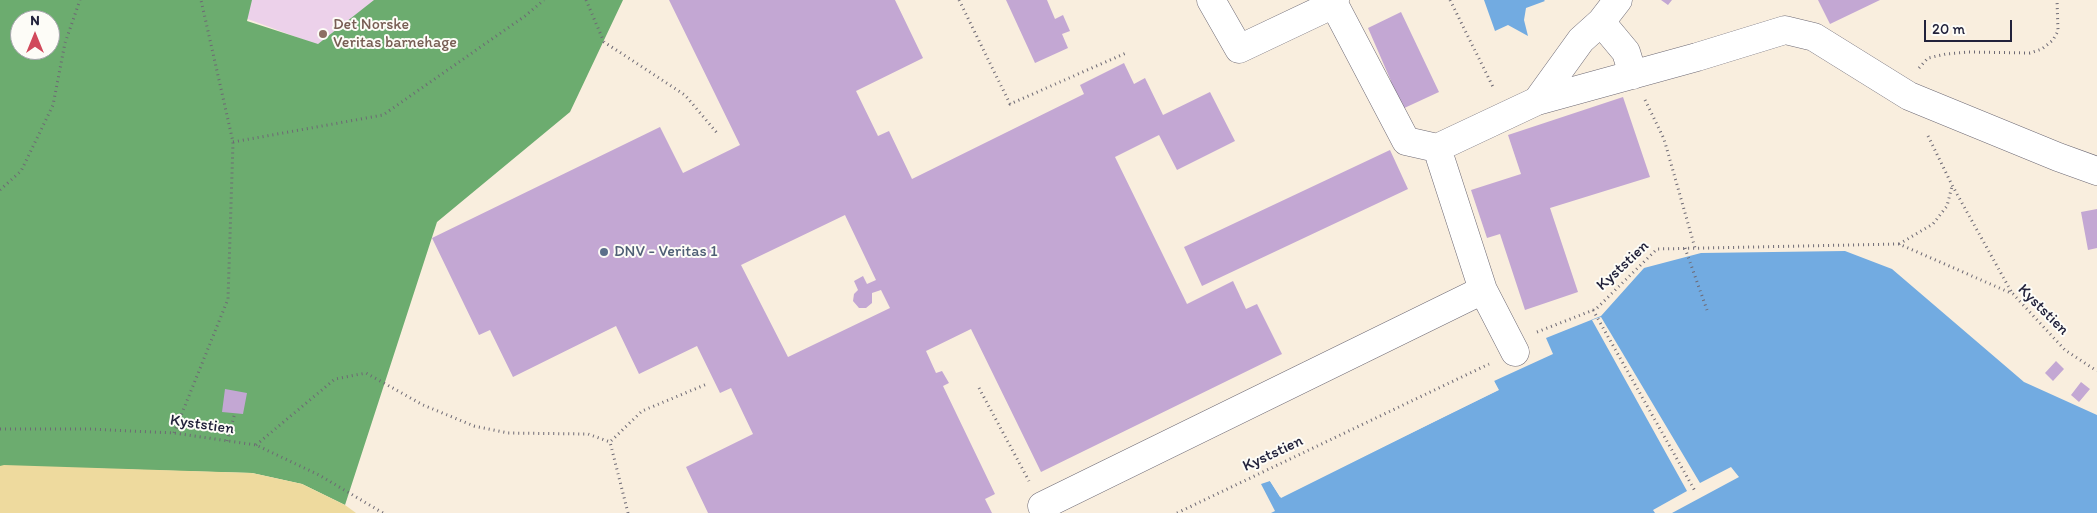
<!DOCTYPE html>
<style>
body{margin:0}
#map{position:relative;width:2097px;height:513px;overflow:hidden;background:#f9eede;font-family:Itim,sans-serif}
canvas{display:block}
.north{position:absolute;left:10px;top:10px;width:50px;height:50px;box-sizing:border-box;background:#fdfcf7;border:1px solid #a5a5ac;border-radius:50%;rotate:0deg;font-size:14px;font-weight:700;line-height:20px;text-align:center;color:#22223b}
.north::after{content:'';display:block;margin:auto;width:18px;height:22px;background:#d1495b;clip-path:polygon(50% 0,100% 100%,50% 72%,0 100%)}
.scale{position:absolute;left:1924px;top:20px;width:88px;height:22px;box-sizing:border-box;border:2px solid #22223b;border-top:0;padding-left:6px;font-size:15px;line-height:18px;white-space:nowrap;color:#22223b;-webkit-text-stroke:4px #fdfcf7;paint-order:stroke}
</style>
<div id="map">
<canvas width="2097" height="513"></canvas>
<div class="north">N</div>
<div class="scale">20 m</div>
</div>
<script>
const context = document.querySelector('canvas').getContext('2d');
context.lineJoin = 'round';
function paint(path, color) {
  context.fillStyle = color;
  context.fill(path, 'evenodd');
}
function poly(rows) {
  const path = new Path2D();
  for (const r of rows) {
    path.moveTo(r[0], r[1]);
    for (let i = 2; i < r.length; i += 2) path.lineTo(r[i], r[i + 1]);
  }
  return path;
}
function strokePath(path, color, width, dash) {
  context.strokeStyle = color;
  context.lineWidth = width;
  context.lineCap = dash ? 'butt' : 'round';
  context.setLineDash(dash || []);
  context.stroke(path);
}
function drawText(font, color, halo, rows, align = 'center') {
  context.font = font + ' Itim,sans-serif';
  context.lineWidth = 4;
  context.setLineDash([]);
  context.textBaseline = 'middle';
  context.strokeStyle = halo;
  context.fillStyle = color;
  for (const [text, x, y, turn = 0] of rows) {
    context.save();
    context.translate(x, y);
    context.rotate((+turn || 0) * Math.PI / 180);
    context.textAlign = isNaN(turn) ? turn : align;
    if (halo) context.strokeText(text, 0, 0);
    context.fillText(text, 0, 0);
    context.restore();
  }
}
const built = poly([
 [234,0,383,0,342,54,237,15]
]);
const forest = poly([
 [0,0,252,0,247,21,318,44,374,0,623,0,570,112,437,222,345,505,302,484,252,473,0,466],
 [20,20,50,20,50,50,20,50]
]);
const sand = poly([
 [4,465,252,473,302,484,345,505,356,513,0,513,0,466]
]);
const water = poly([
 [1484,0,1544,0,1545,1,1526,8,1524,20,1528,36,1508,25,1495,31],
 [1845,251,1892,269,2024,382,2097,415,2097,513,1271,513,1275,511,1261,484,1270,481,1281,498,1498,390,1494,381,1553,354,1546,338,1601,316,1644,268,1701,253]
]);
const pier = poly([
 [1601,317,1700,483,1731,467,1739,477,1672,513,1655,513,1653,510,1687,491,1592,320],
 [1493,379,1499,390,1280,497,1270,481,1273,480,1281,495,1495,389,1492,381]
]);
const building = poly([
 [669,0,895,0,923,58,856,91,878,136,889,131,912,179,1084,94,1080,85,1124,63,1134,84,1145,78,1163,115,1210,92,1235,141,1177,170,1159,135,1115,157,1187,304,1233,281,1246,309,1257,304,1282,354,1041,472,971,329,926,351,936,373,942,371,949,383,943,386,995,494,985,499,992,513,708,513,686,467,753,434,731,388,720,393,697,346,639,374,616,326,513,377,490,330,479,335,432,238,660,127,683,173,740,145],
 [845,215,876,280,867,284,863,276,854,281,858,290,854,294,853,301,859,308,866,308,872,303,872,293,881,290,890,308,788,357,741,265],
 [1006,0,1047,0,1055,19,1063,15,1070,31,1062,34,1068,48,1035,63],
 [1661,0,1672,0,1668,5],
 [1818,0,1880,0,1830,24],
 [1401,12,1439,92,1400,110,1388,83,1391,81,1368,28],
 [1623,97,1650,177,1550,208,1578,292,1525,310,1500,234,1487,238,1471,190,1521,174,1508,135],
 [1390,150,1408,189,1202,286,1184,247],
 [2097,209,2097,248,2088,250,2081,212],
 [2056,361,2064,369,2053,381,2045,373],
 [2081,382,2090,389,2079,402,2071,395],
 [225,389,247,393,243,414,222,412]
]);
const path = poly([
 [586,0,604,42,685,95,717,133],
 [959,0,1010,104,1126,53],
 [1450,0,1494,89],
 [1919,68,1928,58,1946,54,1969,52,2030,53,2042,49,2053,40,2058,31,2057,0],
 [1645,100,1664,139,1695,248],
 [1928,136,1952,185,2012,293],
 [233,142,383,115,525,16,544,0],
 [0,190,21,171,53,105,65,43,80,0],
 [1899,244,1933,224,1947,206,1952,186],
 [1685,248,1707,310],
 [1593,310,1695,491],
 [1537,332,1596,309,1657,249,1899,244,2013,294,2065,350,2097,371],
 [979,388,1029,481],
 [0,429,90,429,174,433,256,445,319,475,383,513],
 [174,433,228,299,233,142,201,0],
 [227,441,235,413],
 [256,445,335,379,366,373,423,405,474,426,508,433,588,434,610,442],
 [628,513,610,442,642,411,707,384],
 [1177,513,1489,364]
]);
const minor = poly([
 [1211,0,1239,49,1334,4,1335,0],
 [1334,4,1406,141,1437,148,1483,290,1515,352],
 [1601,22,1626,52,1633,75],
 [1537,101,1581,40,1601,22,1618,0],
 [1437,148,1537,101,1697,57,1785,30,1814,37,1909,96,2058,157,2097,171],
 [1042,506,1483,290]
]);
const markers = [
 [323,34,5,"#8d6e63"],
 [604,252,5,"#5c6f8a"]
];
const educationNames = [
 ["Det Norske",333,25],
 ["Veritas barnehage",333,43]
];
const serviceNames = [
 ["DNV - Veritas 1",614,252]
];
const streetNames = [
 ["Kyststien",1623,266,-43],
 ["Kyststien",2043,310,45],
 ["Kyststien",202,425,8],
 ["Kyststien",1273,454,-25]
];
paint(built, '#ecd1ea');
paint(forest, '#6cac6f');
paint(sand, '#eeda9e');
paint(water, '#72abe1');
paint(pier, '#f9eede');
paint(building, '#c3a7d3');
strokePath(minor, '#6d6974', 29);
strokePath(path, '#6d6974', 3, [1, 4]);
strokePath(minor, '#fff', 28);
for (const [x, y, r, color] of markers) {
  const dot = new Path2D();
  dot.arc(x, y, r, 0, 2 * Math.PI);
  context.fillStyle = color;
  context.fill(dot);
  strokePath(dot, '#fdfcf7', 2);
}
drawText('16px', '#785e54', '#fdfcf7', educationNames, 'left');
drawText('16px', '#4e5e75', '#fdfcf7', serviceNames, 'left');
drawText('16px', '#22223b', '#fdfcf7', streetNames);
</script>
